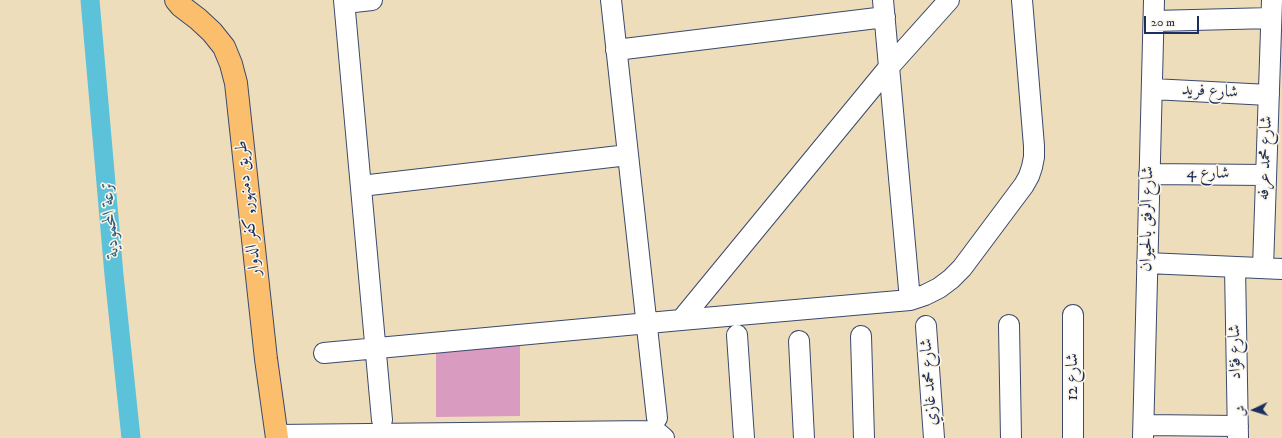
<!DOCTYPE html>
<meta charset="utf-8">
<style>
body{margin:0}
#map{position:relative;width:1282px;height:438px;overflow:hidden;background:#edb;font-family:"IM FELL DW Pica",Amiri,serif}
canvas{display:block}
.north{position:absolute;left:1234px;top:390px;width:40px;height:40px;-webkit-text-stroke:3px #fcf5e5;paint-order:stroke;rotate:266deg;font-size:11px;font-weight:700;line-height:16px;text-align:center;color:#1b2f5e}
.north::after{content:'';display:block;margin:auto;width:14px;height:18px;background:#1b2f5e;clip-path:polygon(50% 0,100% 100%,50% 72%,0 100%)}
.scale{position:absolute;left:1144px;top:16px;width:55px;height:18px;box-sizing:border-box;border:2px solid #1b2f5e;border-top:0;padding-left:5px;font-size:12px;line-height:14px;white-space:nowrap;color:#1b2f5e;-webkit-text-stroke:3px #fcf5e5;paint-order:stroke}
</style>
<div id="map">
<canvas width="1282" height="438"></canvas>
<div class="north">ش</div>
<div class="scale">20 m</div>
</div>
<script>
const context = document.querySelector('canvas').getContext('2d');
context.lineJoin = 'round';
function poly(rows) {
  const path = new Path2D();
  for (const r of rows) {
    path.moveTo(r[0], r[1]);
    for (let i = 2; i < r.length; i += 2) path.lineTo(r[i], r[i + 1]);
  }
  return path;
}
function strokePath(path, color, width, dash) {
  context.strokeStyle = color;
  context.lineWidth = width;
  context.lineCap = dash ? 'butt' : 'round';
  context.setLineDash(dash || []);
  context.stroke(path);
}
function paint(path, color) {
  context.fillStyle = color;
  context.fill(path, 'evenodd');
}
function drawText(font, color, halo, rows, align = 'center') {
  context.font = font + ' "IM FELL DW Pica",Amiri,serif';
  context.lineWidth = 3;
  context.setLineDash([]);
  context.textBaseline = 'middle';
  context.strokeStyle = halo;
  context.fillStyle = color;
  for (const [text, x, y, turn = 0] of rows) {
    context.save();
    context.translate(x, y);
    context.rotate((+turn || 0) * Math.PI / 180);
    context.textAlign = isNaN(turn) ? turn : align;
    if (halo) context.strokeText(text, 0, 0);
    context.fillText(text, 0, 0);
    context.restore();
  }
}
const canal = poly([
 [90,0,114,275,131,438]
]);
const building = poly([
 [520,345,520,416,436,417,436,349]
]);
const minor = poly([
 [344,0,382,420],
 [611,0,657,418],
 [883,0,910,300],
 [345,3,372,0],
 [1154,21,1271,18],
 [616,50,885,17],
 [1152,89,1269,95],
 [1149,174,1266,175],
 [361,186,628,155],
 [1147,263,1282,269],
 [1235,267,1238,438],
 [1263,268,1272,0],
 [681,320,889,67,949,0],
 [1009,325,1011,438],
 [926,326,934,438],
 [737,335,744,438],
 [861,336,864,438],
 [799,341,804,438],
 [324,353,681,320,910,300,925,295,939,288,951,279,962,268,1024,185,1029,176,1032,167,1034,157,1034,146,1022,0],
 [1144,425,1238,426],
 [277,435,650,431,657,432,664,438],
 [1073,438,1073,315],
 [1143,438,1154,0]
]);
const major = poly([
 [176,0,181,6,198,19,212,32,224,47,231,64,236,83,266,359,277,438]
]);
const streetNames = [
 ["شارع فريد",1210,92,3],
 ["شارع محمد عرفه",1266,158,-88],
 ["شارع 4",1208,174,1],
 ["طريق دمنهور, كفر الدوار",249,208,-96],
 ["شارع الرفق بالحيوان",1148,219,-89],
 ["شارع فؤاد",1236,352,-91],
 ["شارع 12",1073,377,-90],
 ["شارع محمد غازي",930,382,-94]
];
const waterNames = [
 ["ترعة المحمودية",111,219,-95]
];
strokePath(canal, '#5cc2da', 19);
paint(building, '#d99bbf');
strokePath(minor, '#3b496c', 22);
strokePath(major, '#3b496c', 24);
strokePath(minor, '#fff', 20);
strokePath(major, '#fabe6d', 22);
drawText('17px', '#1b2f5e', '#fcf5e5', streetNames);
drawText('italic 18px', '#2e5b83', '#fcf5e5', waterNames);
</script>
